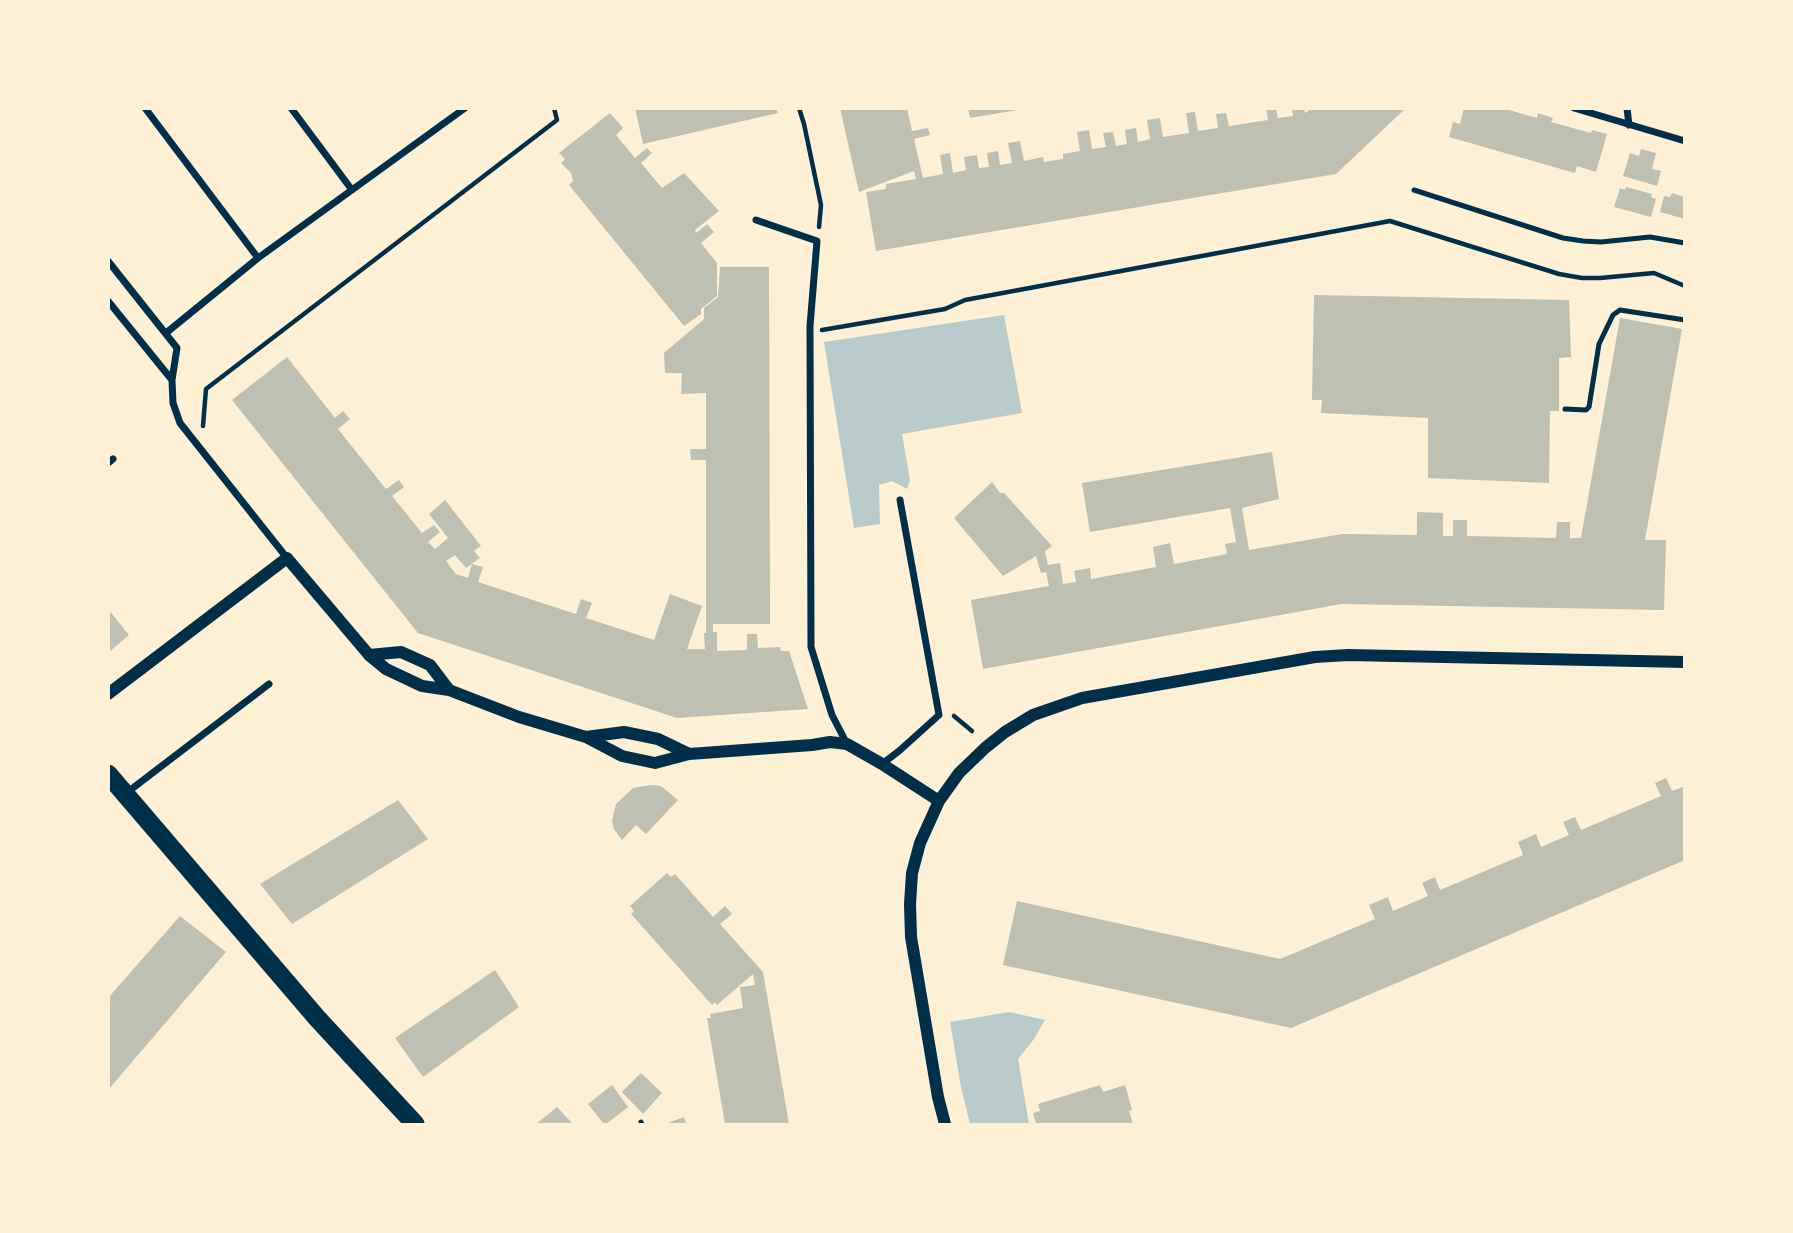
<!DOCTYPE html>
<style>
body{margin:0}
#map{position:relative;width:1793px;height:1233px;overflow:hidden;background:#fdf0d5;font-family:"Fira Sans Condensed",sans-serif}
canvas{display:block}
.frame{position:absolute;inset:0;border:110px solid #fdf0d5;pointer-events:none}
</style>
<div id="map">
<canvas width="1793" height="1233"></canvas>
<div class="frame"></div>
</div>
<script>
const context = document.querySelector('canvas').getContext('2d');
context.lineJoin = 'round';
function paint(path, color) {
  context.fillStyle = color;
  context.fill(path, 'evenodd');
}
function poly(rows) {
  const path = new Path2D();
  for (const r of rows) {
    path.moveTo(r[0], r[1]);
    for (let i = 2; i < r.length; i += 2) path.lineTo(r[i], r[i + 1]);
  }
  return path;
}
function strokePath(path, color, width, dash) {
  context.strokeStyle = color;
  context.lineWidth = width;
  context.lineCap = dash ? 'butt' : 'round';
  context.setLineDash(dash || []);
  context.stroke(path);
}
const green = poly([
 [1004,315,1022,413,902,434,910,480,907,489,892,481,879,485,880,524,854,528,824,342],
 [1009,1012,1045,1020,1034,1039,1018,1059,1029,1124,970,1124,961,1087,950,1022]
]);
const building = poly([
 [635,108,776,108,778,113,643,144],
 [840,108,907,108,912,131,928,128,930,135,914,139,923,178,943,174,940,155,950,153,953,173,966,170,964,157,977,155,979,168,989,167,987,153,998,151,1000,165,1012,163,1008,143,1020,141,1024,161,1043,157,1044,162,1063,159,1063,154,1080,151,1077,132,1089,130,1092,149,1106,147,1103,133,1113,132,1116,146,1127,144,1125,130,1136,128,1138,142,1150,139,1147,120,1160,118,1163,137,1189,133,1186,113,1195,112,1198,131,1218,128,1216,114,1226,113,1229,126,1268,120,1266,108,1276,108,1278,118,1293,116,1292,108,1304,108,1305,113,1312,108,1406,108,1336,174,876,251,866,192,886,189,886,184,916,179,914,171,859,192],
 [968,108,1017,108,1017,110,970,118],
 [1464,108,1510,108,1509,110,1537,118,1538,113,1553,118,1551,122,1591,133,1592,130,1607,134,1596,172,1577,166,1575,173,1449,137,1453,122,1460,124],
 [610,113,623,128,616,135,635,158,647,148,652,153,641,163,662,188,684,173,719,211,695,230,696,233,707,224,714,232,701,243,717,263,717,296,701,309,701,314,684,326,569,185,573,181,572,176,571,173,561,163,565,159,559,153],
 [1641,149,1656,153,1652,169,1661,171,1657,186,1623,176,1630,153,1639,156],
 [1626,187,1652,194,1651,197,1656,199,1651,217,1614,207,1620,188,1625,190],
 [1672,193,1685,197,1685,219,1660,212,1664,196,1670,197],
 [720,267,769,267,770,624,713,624,713,632,717,632,717,651,747,650,747,634,757,634,758,648,780,647,781,651,789,651,808,709,677,718,418,633,232,400,287,357,335,418,343,411,350,419,338,429,386,489,399,480,404,487,392,496,422,533,434,525,440,532,428,542,435,549,448,538,429,514,445,500,481,546,474,551,480,558,466,568,455,555,446,561,456,574,468,578,472,564,483,567,478,582,576,614,581,599,592,603,586,618,654,640,670,594,702,606,687,649,705,649,704,633,706,633,706,460,691,460,690,449,706,449,706,393,681,394,682,373,665,373,664,353,704,319,704,308,718,297],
 [1314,295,1569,300,1571,357,1559,358,1559,411,1550,411,1549,483,1428,478,1428,418,1321,413,1322,400,1312,400],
 [1620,318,1682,329,1645,540,1666,540,1664,610,1341,604,983,669,971,600,1049,586,1046,572,1041,573,1036,556,1003,576,954,518,992,482,1000,493,1004,493,1052,546,1045,551,1048,565,1060,563,1063,584,1076,582,1074,571,1090,568,1091,579,1156,567,1153,547,1170,543,1174,564,1227,554,1225,544,1236,542,1230,508,1090,532,1082,483,1272,452,1279,499,1242,508,1249,550,1342,534,1417,535,1417,512,1443,513,1443,536,1453,536,1453,520,1467,520,1467,536,1556,538,1557,522,1570,522,1570,538,1581,538],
 [108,609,129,635,108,653],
 [1666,778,1672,791,1685,786,1685,860,1291,1028,1003,965,1017,901,1280,959,1375,919,1369,905,1388,897,1393,911,1428,896,1422,883,1435,877,1440,890,1523,855,1518,842,1536,834,1541,847,1569,835,1563,822,1575,817,1581,830,1661,796,1655,783],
 [651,785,661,786,678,800,646,834,636,825,622,840,614,829,612,821,616,804,633,788],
 [398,800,428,839,292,924,260,884],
 [667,873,671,877,675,874,713,917,725,906,732,914,720,924,763,972,789,1124,725,1124,707,1018,711,1018,710,1014,743,1008,740,987,755,985,753,974,717,1005,715,1002,712,1005,631,914,634,911,630,906],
 [180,916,226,952,108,1090,108,998],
 [495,970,519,1007,423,1077,395,1038],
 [641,1073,662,1093,643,1114,622,1092],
 [612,1085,628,1107,606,1124,604,1124,588,1104],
 [1100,1085,1103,1092,1125,1085,1132,1110,1129,1111,1133,1124,1036,1124,1033,1113,1040,1111,1038,1104],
 [557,1107,573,1124,536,1124],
 [684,1117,686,1124,665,1124]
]);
const path = poly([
 [799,108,804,124,821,205,819,227],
 [822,330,945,309,965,300,1390,221,1559,274,1582,278,1600,278,1654,273,1685,286],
 [203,426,206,389,557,120,554,108],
 [954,716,972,731]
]);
const service = poly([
 [1414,190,1563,238,1583,241,1601,242,1650,237,1685,243],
 [1565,409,1586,410,1589,407,1599,344,1613,315,1620,310,1685,320],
 [641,1122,642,1124]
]);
const minor = poly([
 [145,108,258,258],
 [291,108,352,190],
 [1574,108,1685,141],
 [1627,108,1629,125],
 [756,220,817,241,810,326,811,647,832,715,847,744],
 [108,261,177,348,172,380,108,301],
 [166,333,258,258,465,108],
 [172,380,173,403,180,423,287,558],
 [108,463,113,459],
 [882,764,899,751,939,715,900,500],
 [125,794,269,684]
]);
const tertiary = poly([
 [369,655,401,652,430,665,449,690],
 [108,694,287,558,369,655,386,669,422,686,449,690,519,717,586,737,622,756,655,763,689,754,812,745,830,742,847,744,882,764,939,801],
 [586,737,624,732,658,739,689,754],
 [945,1124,938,1097,911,937,910,904,912,873,920,843,939,801,959,773,985,748,1005,732,1033,715,1082,698,1315,657,1348,655,1685,662]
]);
const trunk = poly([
 [108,774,317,1018,415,1124]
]);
paint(green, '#b9caca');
paint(building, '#bec0b2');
strokePath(path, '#003049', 4.5);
strokePath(service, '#003049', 5);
strokePath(minor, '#003049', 7);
strokePath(tertiary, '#003049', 12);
strokePath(trunk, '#003049', 19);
</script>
